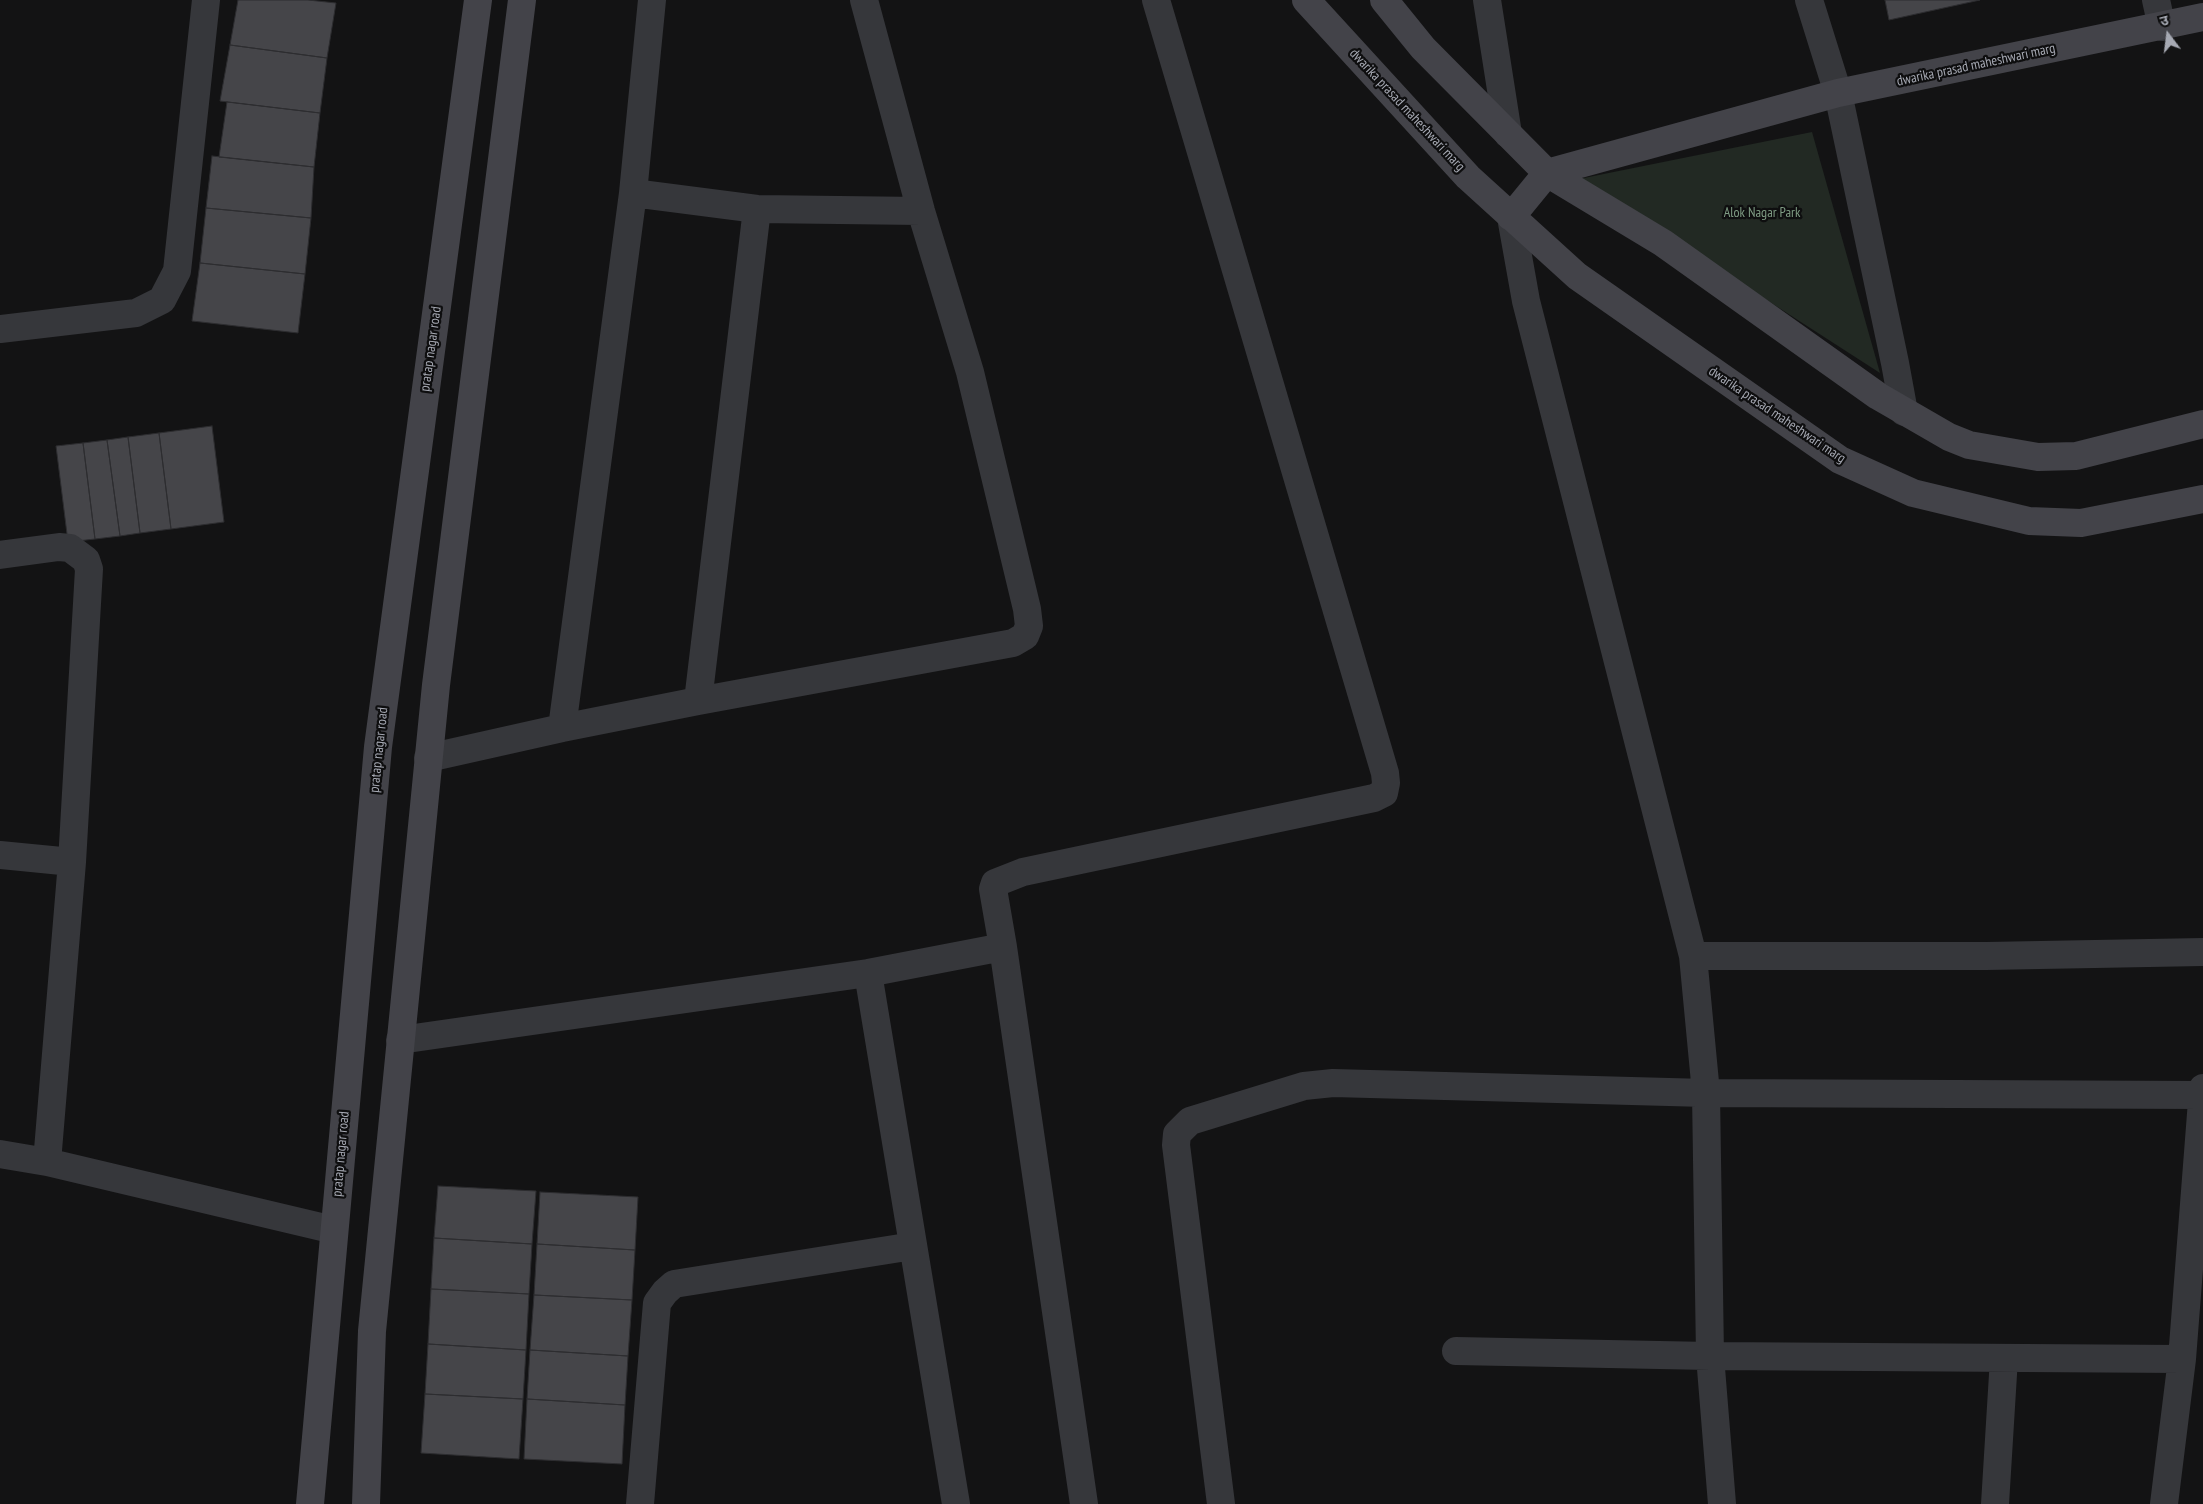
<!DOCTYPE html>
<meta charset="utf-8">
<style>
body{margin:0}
#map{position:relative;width:2203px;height:1504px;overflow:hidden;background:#131314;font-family:"PT Sans Narrow","Noto Sans Devanagari",sans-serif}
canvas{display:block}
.north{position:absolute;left:2143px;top:10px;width:50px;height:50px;-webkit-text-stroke:4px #0e0e0f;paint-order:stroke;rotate:345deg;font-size:14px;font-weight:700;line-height:20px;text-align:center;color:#a6a9b3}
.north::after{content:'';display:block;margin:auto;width:18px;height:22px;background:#a6a9b3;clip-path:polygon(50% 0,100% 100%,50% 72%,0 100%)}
</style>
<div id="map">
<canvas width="2203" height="1504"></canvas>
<div class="north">उ</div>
</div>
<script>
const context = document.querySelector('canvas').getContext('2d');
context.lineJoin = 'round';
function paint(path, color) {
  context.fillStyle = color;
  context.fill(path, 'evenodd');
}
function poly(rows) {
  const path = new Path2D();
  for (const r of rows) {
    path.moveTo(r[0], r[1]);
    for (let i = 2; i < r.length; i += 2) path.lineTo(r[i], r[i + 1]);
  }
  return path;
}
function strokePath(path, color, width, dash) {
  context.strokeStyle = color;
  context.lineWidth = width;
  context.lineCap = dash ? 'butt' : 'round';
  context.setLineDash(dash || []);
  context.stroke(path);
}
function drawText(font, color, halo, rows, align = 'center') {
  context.font = font + ' "PT Sans Narrow",sans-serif';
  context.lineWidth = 4.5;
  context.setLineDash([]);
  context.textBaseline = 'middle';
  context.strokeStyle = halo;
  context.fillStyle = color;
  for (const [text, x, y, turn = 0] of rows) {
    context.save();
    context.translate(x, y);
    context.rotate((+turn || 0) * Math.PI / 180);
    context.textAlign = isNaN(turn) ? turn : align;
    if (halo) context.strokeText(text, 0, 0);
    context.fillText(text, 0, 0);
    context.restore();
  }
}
const green = poly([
 [1812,132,1880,373,1579,179]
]);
const building = poly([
 [238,0,308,0,336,3,327,58,230,45,238,0],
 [1885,0,1980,0,1889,20,1885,0],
 [230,45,327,58,320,113,220,101,230,45],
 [227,102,320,113,314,167,219,157,227,102],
 [212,156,314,167,311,218,206,208,212,156],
 [206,208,311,218,305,274,200,263,206,208],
 [200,263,305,274,298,333,192,321,200,263],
 [212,426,224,522,171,529,159,433,212,426],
 [159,433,171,529,140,533,128,437,159,433],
 [128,437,140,533,120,536,107,440,128,437],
 [107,440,120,536,95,539,83,443,107,440],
 [83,443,95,539,68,542,56,446,83,443],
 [438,1186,536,1191,532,1244,434,1238,438,1186],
 [540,1192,638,1197,635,1250,537,1244,540,1192],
 [434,1238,532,1244,529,1294,431,1289,434,1238],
 [537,1244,635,1250,632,1300,534,1295,537,1244],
 [431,1289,529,1294,526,1350,428,1344,431,1289],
 [534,1295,632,1300,628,1356,530,1350,534,1295],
 [428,1344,526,1350,523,1399,425,1394,428,1344],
 [530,1350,628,1356,625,1405,527,1399,530,1350],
 [425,1394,523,1399,519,1459,421,1453,425,1394],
 [527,1399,625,1405,622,1464,524,1459,527,1399]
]);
const street = poly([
 [1487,0,1508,134],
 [1809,0,1838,93,1895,363,1904,412],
 [2156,0,2162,27],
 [633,193,757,209,921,211],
 [1511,217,1526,301,1693,956,1706,1093,1710,1356,1722,1504],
 [0,329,136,313,162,300,177,271,206,0],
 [0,555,59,547,70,548,86,560,89,569,72,862,47,1162,334,1230],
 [698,701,757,209],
 [562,728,633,193,652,0],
 [428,758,562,728,698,701,1013,643,1025,636,1029,626,1027,609,970,372,921,211,864,0],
 [0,855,72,862],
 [1693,956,1986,956,2203,952],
 [868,973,956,1504],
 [400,1040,868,973,1003,947],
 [0,1154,47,1162],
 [1456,1351,1710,1356,2182,1359],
 [640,1504,657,1303,665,1292,674,1284,913,1246],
 [1084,1504,1003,947,993,889,995,883,1023,872,1374,798,1384,793,1386,783,1385,773,1156,0],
 [1221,1504,1176,1145,1177,1134,1190,1121,1304,1086,1333,1083,1706,1093,2202,1095],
 [1995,1504,2004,1358],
 [2164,1504,2182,1359,2203,1088]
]);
const secondary = poly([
 [1306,0,1468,177,1577,276,1840,460,1913,493,2029,521,2081,523,2203,499],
 [1384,0,1423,48,1547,173,1663,243,1878,396,1949,437,1969,445,2038,457,2076,456,2203,424],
 [1511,217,1547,173,1838,93,2203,17],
 [310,1504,378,747,478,0],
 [366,1504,372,1331,436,685,522,0]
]);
const streetNames = [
 ["dwarika prasad maheshwari marg",1976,65,-12],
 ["dwarika prasad maheshwari marg",1407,110,47],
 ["pratap nagar road",431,349,-82],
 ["dwarika prasad maheshwari marg",1777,415,34],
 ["pratap nagar road",379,750,-84],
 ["pratap nagar road",341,1154,-85]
];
const parkNames = [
 ["Alok Nagar Park",1762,213]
];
paint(green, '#222923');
paint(building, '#454549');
strokePath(building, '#2d2d30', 1);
strokePath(street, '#36373b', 28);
strokePath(secondary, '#434349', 28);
drawText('14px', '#a6a9b3', '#0e0e0f', streetNames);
drawText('14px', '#7f9c84', '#0e0e0f', parkNames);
</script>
